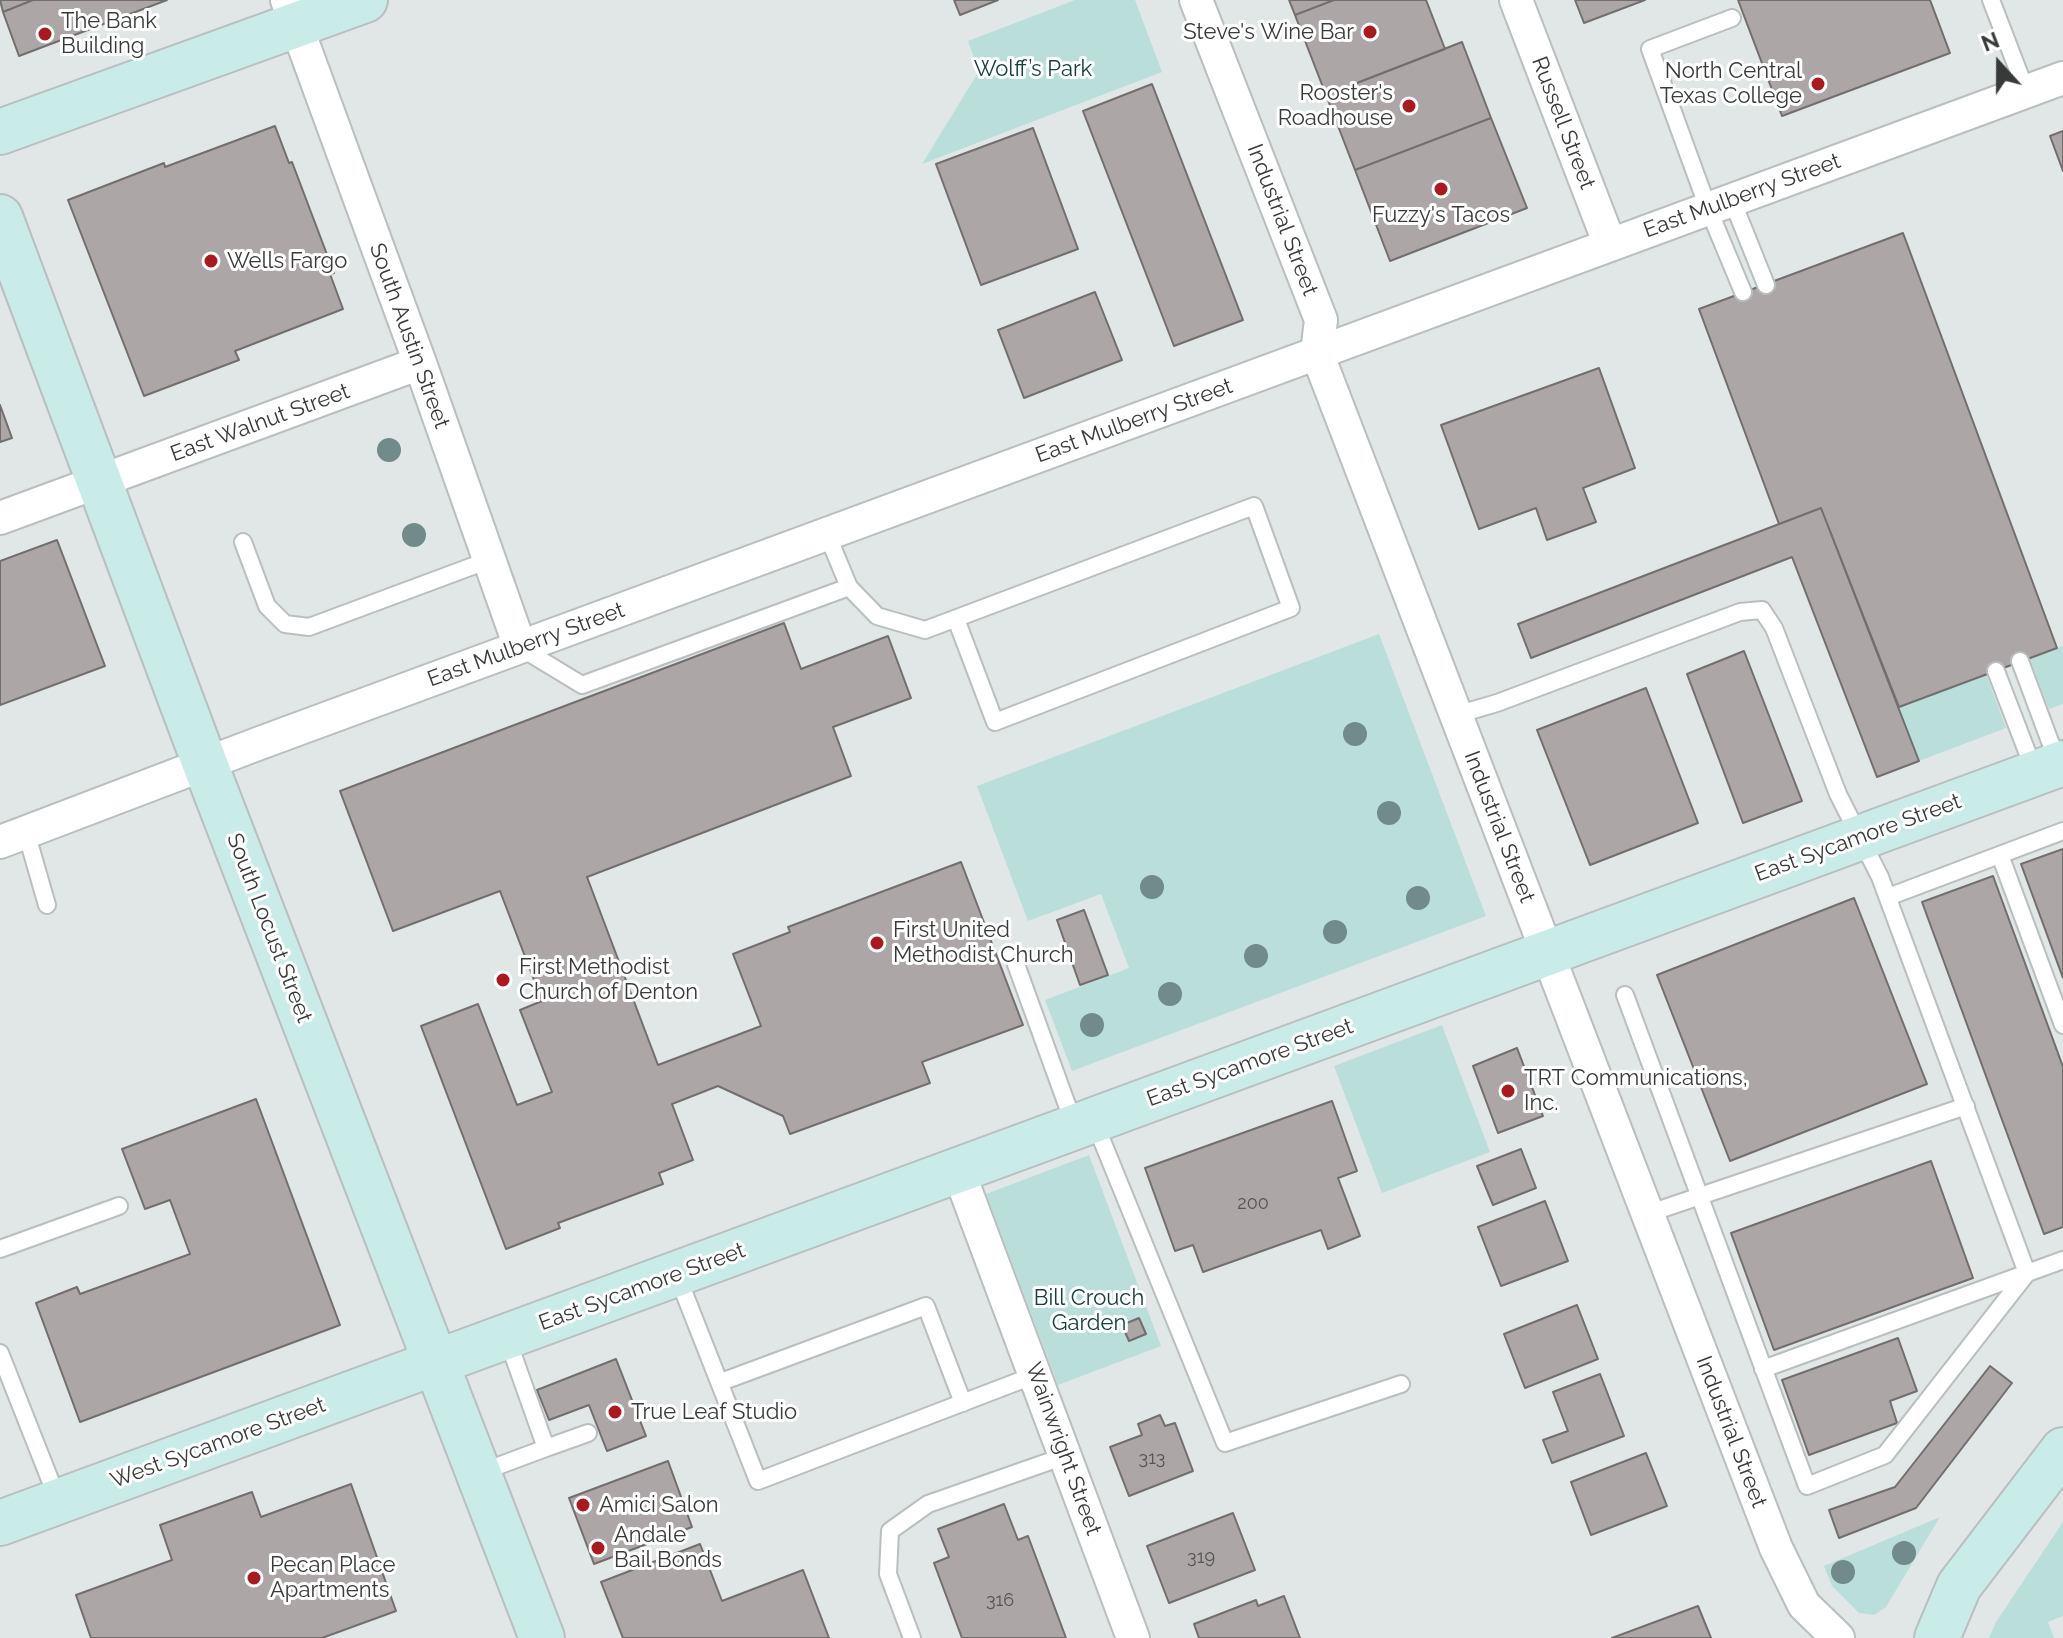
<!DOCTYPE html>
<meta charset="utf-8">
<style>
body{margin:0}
#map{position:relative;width:2063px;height:1638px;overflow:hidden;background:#e1e7e6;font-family:Raleway,sans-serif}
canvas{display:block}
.north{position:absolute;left:1959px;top:24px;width:80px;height:80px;-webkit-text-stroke:6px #fff;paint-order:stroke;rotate:339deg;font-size:22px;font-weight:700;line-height:32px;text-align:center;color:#383a3a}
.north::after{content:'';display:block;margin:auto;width:28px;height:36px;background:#383a3a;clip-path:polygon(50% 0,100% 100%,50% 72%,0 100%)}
</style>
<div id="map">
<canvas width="2063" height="1638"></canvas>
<div class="north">N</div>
</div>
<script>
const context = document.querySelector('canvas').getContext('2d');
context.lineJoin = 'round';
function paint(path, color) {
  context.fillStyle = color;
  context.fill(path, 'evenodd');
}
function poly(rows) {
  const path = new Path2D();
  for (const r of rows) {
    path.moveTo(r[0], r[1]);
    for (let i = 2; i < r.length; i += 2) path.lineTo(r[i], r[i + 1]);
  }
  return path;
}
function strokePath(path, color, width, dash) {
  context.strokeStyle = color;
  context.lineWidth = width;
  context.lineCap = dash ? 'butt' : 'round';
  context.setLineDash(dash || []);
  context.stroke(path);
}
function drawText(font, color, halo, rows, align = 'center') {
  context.font = font + ' Raleway,sans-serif';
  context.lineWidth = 6;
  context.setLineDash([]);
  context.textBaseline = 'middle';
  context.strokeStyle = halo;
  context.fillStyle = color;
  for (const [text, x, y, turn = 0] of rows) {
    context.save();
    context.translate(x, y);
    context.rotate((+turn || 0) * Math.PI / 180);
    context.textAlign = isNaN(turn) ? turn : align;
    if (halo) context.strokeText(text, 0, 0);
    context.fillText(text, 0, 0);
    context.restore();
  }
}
const green = poly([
 [1075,0,1135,0,1162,72,922,164,979,71,968,41],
 [1379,634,1486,916,1072,1071,1045,1000,1129,968,1101,894,1028,921,977,786],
 [2063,646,2063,704,2049,709,2030,659],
 [1986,674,2006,728,1919,761,1899,707],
 [1442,1025,1490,1152,1382,1193,1334,1066],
 [1089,1155,1161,1346,1058,1385,986,1194],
 [1940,1517,1886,1607,1874,1615,1859,1613,1832,1586,1824,1566],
 [2063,1522,2063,1616,2048,1622,2054,1638,1989,1638,1996,1622]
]);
const building = poly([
 [0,0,33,0,3,12,0,0],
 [33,0,167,0,19,56,3,12,33,0],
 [954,0,998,0,960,15,954,0],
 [1289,0,1334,0,1295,15,1289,0],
 [1334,0,1426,0,1445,49,1326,95,1295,15,1334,0],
 [1575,0,1645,0,1584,23,1575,0],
 [1738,0,1930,0,1950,53,1782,116,1738,0],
 [1462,42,1491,118,1355,170,1326,95,1462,42],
 [1152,84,1243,320,1174,346,1083,111,1152,84],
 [1491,118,1527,208,1390,261,1355,170,1491,118],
 [275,126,289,163,292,162,334,273,330,274,343,309,235,351,239,360,144,396,68,200,164,163,165,167,275,126],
 [1033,128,1078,249,981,285,936,164,1033,128],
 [2063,131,2063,171,2050,136,2063,131],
 [1903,233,2057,648,1899,707,1821,508,1779,524,1699,309,1903,233],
 [1095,292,1122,360,1024,398,998,330,1095,292],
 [1599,368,1635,468,1583,488,1596,522,1547,540,1536,508,1479,529,1441,425,1599,368],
 [0,405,12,438,0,442,0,405],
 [1821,508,1919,761,1877,777,1792,557,1531,658,1518,624,1821,508],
 [57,540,105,666,0,705,0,561,57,540],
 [784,623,801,669,888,636,911,698,833,727,851,776,587,877,658,1065,761,1026,733,954,790,932,788,927,961,862,1023,1025,922,1062,930,1083,790,1134,783,1116,718,1086,672,1104,693,1160,659,1173,663,1184,558,1223,560,1228,506,1249,421,1026,478,1004,517,1105,552,1092,520,1010,542,1001,500,891,393,931,340,791,784,623],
 [1744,651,1802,801,1743,823,1687,674,1744,651],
 [1646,688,1698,823,1590,865,1537,730,1646,688],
 [2063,849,2063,978,2021,864,2063,849],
 [1993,876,2063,1067,2063,1227,2044,1234,1922,902,1993,876],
 [1854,898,1927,1084,1730,1161,1657,975,1854,898],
 [1084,910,1108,975,1080,985,1057,920,1084,910],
 [1517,1048,1543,1116,1498,1133,1473,1066,1517,1048],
 [256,1099,340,1325,80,1422,36,1303,77,1287,80,1294,190,1254,170,1200,145,1209,122,1149,256,1099],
 [1332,1101,1357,1171,1338,1178,1360,1236,1328,1249,1321,1230,1203,1272,1193,1245,1175,1251,1145,1168,1332,1101],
 [1521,1149,1536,1188,1493,1205,1477,1166,1521,1149],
 [1931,1161,1973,1278,1774,1350,1731,1233,1931,1161],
 [1545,1201,1568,1261,1501,1286,1478,1227,1545,1201],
 [1577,1305,1598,1359,1525,1388,1504,1334,1577,1305],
 [1139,1318,1146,1334,1129,1341,1122,1325,1139,1318],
 [1898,1338,1917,1391,1890,1401,1897,1423,1809,1455,1782,1380,1898,1338],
 [616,1359,646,1436,607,1451,589,1405,549,1420,537,1390,616,1359],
 [1990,1366,2012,1383,1916,1508,1839,1538,1829,1510,1895,1487,1990,1366],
 [1600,1374,1624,1436,1552,1463,1543,1440,1568,1431,1553,1392,1600,1374],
 [1160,1415,1165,1426,1175,1423,1193,1471,1129,1496,1110,1447,1142,1435,1138,1424,1160,1415],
 [1646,1453,1667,1506,1591,1535,1571,1482,1646,1453],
 [668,1461,692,1527,594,1564,569,1498,668,1461],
 [351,1484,396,1611,322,1638,91,1638,76,1595,172,1560,160,1525,252,1492,261,1517,351,1484],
 [1004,1504,1018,1540,1028,1536,1066,1638,962,1638,934,1563,949,1557,938,1529,1004,1504],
 [1233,1513,1255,1570,1169,1603,1147,1546,1233,1513],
 [700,1544,722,1601,803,1570,829,1638,623,1638,601,1582,700,1544],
 [1284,1596,1300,1638,1199,1638,1194,1624,1256,1600,1258,1606,1284,1596],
 [1698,1606,1711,1638,1612,1638,1698,1606]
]);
const lane = poly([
 [1991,0,2026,91],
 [1732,18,1650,49,1708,208,1743,292],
 [1732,200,1766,285],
 [827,534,849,587,877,616,925,630,1254,506,1291,608,995,722,956,619],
 [243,542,267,606,285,624,309,627,489,560],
 [521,648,582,685,849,587],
 [2020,661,2058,763],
 [1996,671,2034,770],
 [1456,715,1497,703,1740,612,1762,610,1774,628,1838,794,1880,877,2027,1273,1885,1455,1807,1486,1625,995],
 [26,832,47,905],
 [2000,855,2063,1025],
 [1888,897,2063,831],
 [1013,956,1075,1127],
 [1094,1121,1225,1443,1401,1384],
 [1647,1214,1966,1106],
 [0,1249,119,1206],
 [677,1275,758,1481,1035,1375],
 [0,1353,58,1500],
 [1763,1369,2063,1260],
 [721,1382,926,1306,963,1403],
 [546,1448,588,1433],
 [479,1473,546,1448,507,1338],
 [912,1638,888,1574,890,1531,928,1504,1065,1456]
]);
const street = poly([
 [287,0,420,363,520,647],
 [1196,0,1321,320,1317,353,1776,1548,1804,1605,1838,1638],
 [1516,0,1610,245],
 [0,518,420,363],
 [0,842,260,743,2063,78],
 [958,1170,1133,1638]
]);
const secondary = poly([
 [0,132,365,0],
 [0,217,205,764,542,1638],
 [0,1523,2063,763],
 [1937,1638,1959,1586,2063,1450]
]);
const trees = [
 [389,450],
 [414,535],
 [1355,734],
 [1389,813],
 [1152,887],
 [1418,898],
 [1335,932],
 [1256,956],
 [1170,994],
 [1092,1025],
 [1904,1553],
 [1843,1572]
];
const markers = [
 [1370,32,8,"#ab181d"],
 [45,34,8,"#ab181d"],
 [1818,84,8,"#ab181d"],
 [1409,106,8,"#ab181d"],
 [1441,189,8,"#ab181d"],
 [211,261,8,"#ab181d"],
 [877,943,8,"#ab181d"],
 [503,980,8,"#ab181d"],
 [1508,1091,8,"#ab181d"],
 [615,1412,8,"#ab181d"],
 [583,1505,8,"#ab181d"],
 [598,1548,8,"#ab181d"],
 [254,1578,8,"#ab181d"]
];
const numberNames = [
 ["200",1253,1204],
 ["313",1152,1459],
 ["319",1201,1558],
 ["316",1000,1601]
];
const poiNames = [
 ["The Bank",61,21],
 ["Building",61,46],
 ["Steve's Wine Bar",1354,32,"right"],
 ["North Central",1802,71,"right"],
 ["Texas College",1802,96,"right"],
 ["Rooster's",1393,93,"right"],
 ["Roadhouse",1393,118,"right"],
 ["Fuzzy's Tacos",1441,215,"center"],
 ["Wells Fargo",227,261],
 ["First United",893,930],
 ["Methodist Church",893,955],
 ["First Methodist",519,967],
 ["Church of Denton",519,992],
 ["TRT Communications,",1524,1078],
 ["Inc.",1524,1103],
 ["True Leaf Studio",631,1412],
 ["Amici Salon",599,1505],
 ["Andale",614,1535],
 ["Bail Bonds",614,1560],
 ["Pecan Place",270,1565],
 ["Apartments",270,1590]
];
const parkNames = [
 ["Wolff’s Park",1033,69],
 ["Bill Crouch",1089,1298],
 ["Garden",1089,1323]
];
const streetNames = [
 ["Russell Street",1563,123,69],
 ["East Mulberry Street",1742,196,-20],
 ["Industrial Street",1282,220,69],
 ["South Austin Street",409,336,70],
 ["East Mulberry Street",1134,421,-20],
 ["East Walnut Street",260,423,-20],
 ["East Mulberry Street",526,645,-20],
 ["Industrial Street",1499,827,69],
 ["East Sycamore Street",1858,838,-20],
 ["South Locust Street",269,928,69],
 ["East Sycamore Street",1250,1063,-20],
 ["East Sycamore Street",642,1287,-20],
 ["Industrial Street",1731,1432,69],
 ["West Sycamore Street",218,1443,-20],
 ["Wainwright Street",1063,1449,70]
];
paint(green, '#badfdb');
paint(building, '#aca7a6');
strokePath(building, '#736e6e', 2);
strokePath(lane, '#b9bfbe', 20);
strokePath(street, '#b9bfbe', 36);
strokePath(secondary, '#b9bfbe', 48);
strokePath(lane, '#fff', 16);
strokePath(street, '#fff', 32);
strokePath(secondary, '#caece9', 44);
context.fillStyle = '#708b89';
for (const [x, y] of trees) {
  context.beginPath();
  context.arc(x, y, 12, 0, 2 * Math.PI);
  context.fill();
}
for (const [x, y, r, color] of markers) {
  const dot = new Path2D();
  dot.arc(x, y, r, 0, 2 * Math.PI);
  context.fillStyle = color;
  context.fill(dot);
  strokePath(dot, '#fff', 3);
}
drawText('18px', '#555', null, numberNames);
drawText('22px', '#383a3a', '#fff', poiNames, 'left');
drawText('22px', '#13403d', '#fff', parkNames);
drawText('22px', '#383a3a', '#fff', streetNames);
</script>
